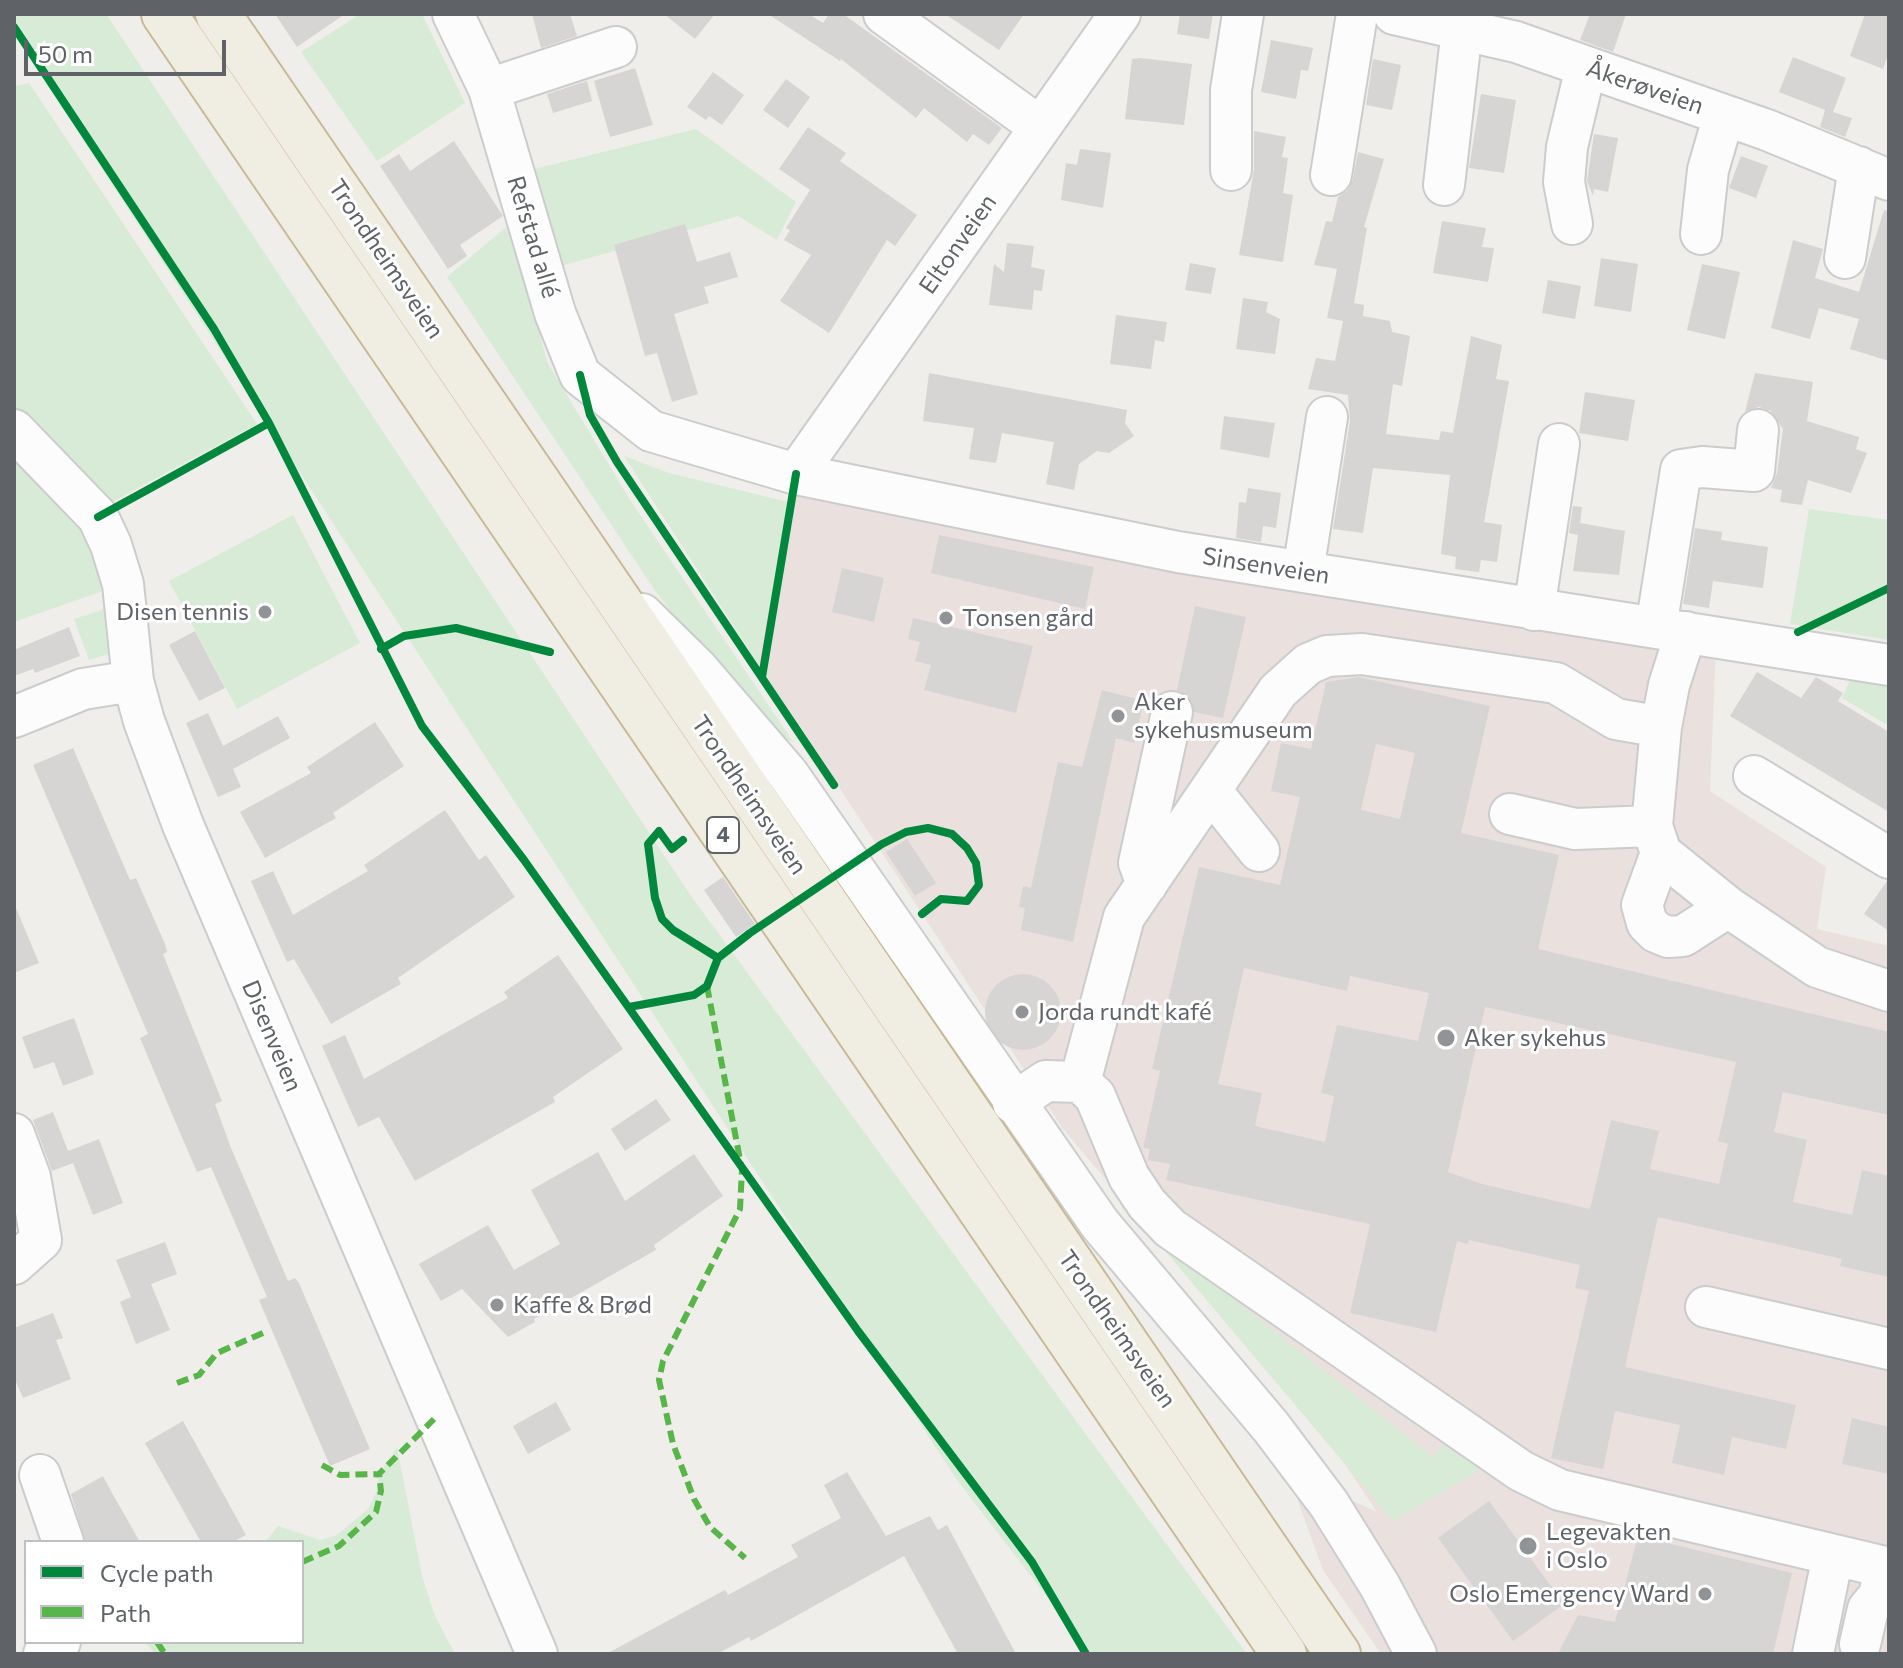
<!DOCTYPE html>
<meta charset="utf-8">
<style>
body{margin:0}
#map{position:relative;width:1903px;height:1668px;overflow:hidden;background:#efeeea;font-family:Commissioner,sans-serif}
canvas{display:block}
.frame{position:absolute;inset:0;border:16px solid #5f6368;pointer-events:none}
.legend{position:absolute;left:24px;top:1540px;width:280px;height:104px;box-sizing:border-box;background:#fff;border:2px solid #bfc1c3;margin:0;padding:10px 14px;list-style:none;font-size:24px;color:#5f6368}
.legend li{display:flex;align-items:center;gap:16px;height:40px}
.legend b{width:40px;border:2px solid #bfc1c3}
.scale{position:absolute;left:24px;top:40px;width:202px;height:36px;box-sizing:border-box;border:4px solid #5f6368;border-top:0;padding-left:10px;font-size:24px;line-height:28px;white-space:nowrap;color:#5f6368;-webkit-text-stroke:6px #fff;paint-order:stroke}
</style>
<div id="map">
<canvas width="1903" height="1668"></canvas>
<div class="frame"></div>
<ul class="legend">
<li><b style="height:10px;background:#00873e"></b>Cycle path</li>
<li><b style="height:10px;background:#58b549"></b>Path</li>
</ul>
<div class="scale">50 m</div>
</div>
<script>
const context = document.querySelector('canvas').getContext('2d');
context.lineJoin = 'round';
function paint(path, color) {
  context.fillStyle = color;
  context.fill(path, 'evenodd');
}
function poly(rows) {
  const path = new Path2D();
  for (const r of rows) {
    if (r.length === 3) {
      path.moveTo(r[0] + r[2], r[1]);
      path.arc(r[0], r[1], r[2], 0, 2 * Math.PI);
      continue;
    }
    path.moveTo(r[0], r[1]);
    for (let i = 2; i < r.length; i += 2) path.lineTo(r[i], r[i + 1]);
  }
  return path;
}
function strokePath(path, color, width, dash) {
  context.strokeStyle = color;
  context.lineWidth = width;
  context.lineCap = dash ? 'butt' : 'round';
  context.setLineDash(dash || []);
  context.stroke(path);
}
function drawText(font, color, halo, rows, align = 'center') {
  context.font = font + ' Commissioner,sans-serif';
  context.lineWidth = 6;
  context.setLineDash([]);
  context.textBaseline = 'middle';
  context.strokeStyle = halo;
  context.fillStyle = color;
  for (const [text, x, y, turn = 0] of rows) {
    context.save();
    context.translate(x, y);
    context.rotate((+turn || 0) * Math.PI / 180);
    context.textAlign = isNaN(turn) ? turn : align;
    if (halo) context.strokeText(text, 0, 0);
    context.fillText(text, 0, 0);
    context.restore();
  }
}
const medical = poly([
 [796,474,1717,621,1710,791,1826,867,1817,929,1889,946,1889,1654,1381,1654,1323,1570,1287,1471,1377,1512,1332,1445,1063,1129,757,662]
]);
const green = poly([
 [14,14,106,14,691,896,1247,1654,1091,1654,957,1480,14,34],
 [360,14,422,14,465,103,377,161,301,52],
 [29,83,257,424,101,508,123,584,14,622,14,86],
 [696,129,796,202,777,240,738,216,554,268,526,171],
 [511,223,547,362,630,500,794,743,768,730,699,649,654,589,447,277],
 [624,456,669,473,792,503,757,662],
 [1809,509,1889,520,1889,640,1790,624],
 [293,515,360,643,237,709,169,581],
 [114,606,121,650,89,660,74,619],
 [1851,678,1889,684,1889,726,1842,698],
 [1133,1213,1237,1280,1227,1294,1433,1457,1449,1439,1488,1465,1393,1521],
 [397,1447,422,1576,435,1616,455,1654,155,1654,145,1642,302,1642,302,1542,265,1542,278,1526,320,1540,337,1535,368,1509,376,1493,379,1474]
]);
const building = poly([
 [275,14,345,14,297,47],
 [532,14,570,14,577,36,541,48],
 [664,14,715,14,695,39],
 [768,14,809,14,823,23,829,14,843,14,1002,128,989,145,973,134,967,142,924,108,916,118,841,59,840,61],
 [945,14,1024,14,999,50],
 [1180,14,1213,14,1209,39,1177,34],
 [1590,14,1626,14,1613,52,1580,40],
 [1865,14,1889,14,1889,52,1883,69,1850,56],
 [1271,40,1313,48,1308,71,1301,70,1296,99,1261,92],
 [1793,57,1846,78,1833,112,1852,118,1845,137,1820,127,1825,110,1779,92],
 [1140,58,1192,64,1184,125,1125,119,1132,59],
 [1373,59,1401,65,1392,110,1366,105],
 [635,68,653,125,610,137,594,81],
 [713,72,744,95,722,125,709,116,706,120,687,107],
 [786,79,810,97,788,128,763,110],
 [587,81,592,101,553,113,547,94],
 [1481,94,1516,100,1504,173,1469,168],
 [808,127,846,153,840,161,917,215,895,246,887,240,829,333,780,301,811,255,784,240,790,230,786,228,810,190,779,169],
 [1254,131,1286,137,1282,157,1288,158,1283,193,1293,195,1283,262,1239,255,1254,170],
 [1594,134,1618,138,1608,192,1594,189,1593,196,1587,181],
 [454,141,503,216,460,245,467,256,448,269,380,166,399,154,410,171],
 [1080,149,1111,153,1103,208,1061,200,1066,163,1077,165],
 [1358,152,1384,159,1364,227,1367,228,1354,303,1364,305,1363,316,1390,321,1392,332,1410,336,1402,386,1393,384,1386,434,1439,440,1441,431,1453,433,1471,336,1502,345,1496,379,1509,381,1484,522,1502,525,1497,562,1481,560,1479,572,1455,569,1456,557,1441,554,1450,475,1373,468,1363,533,1333,529,1350,421,1348,395,1308,389,1316,358,1335,361,1343,321,1327,318,1337,269,1314,265,1326,221,1332,222,1338,197,1348,190,1353,179],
 [1741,156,1768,166,1756,198,1729,188],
 [1884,210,1889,211,1889,361,1850,349,1859,319,1819,308,1810,339,1771,328,1793,240,1823,249,1815,278,1859,292],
 [1442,221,1486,228,1482,247,1494,248,1488,282,1433,273],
 [685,224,697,262,730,252,738,277,704,287,709,303,674,314,698,394,672,402,657,353,645,356,614,245],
 [1007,243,1034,246,1031,267,1045,270,1042,291,1034,290,1032,310,989,305,994,264,1004,272],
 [1601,258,1638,264,1631,312,1594,306],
 [1190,263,1216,268,1211,294,1185,290],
 [1702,264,1740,272,1725,339,1687,330],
 [1548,280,1581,286,1575,319,1542,313],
 [1243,298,1268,302,1266,312,1280,319,1275,354,1236,349],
 [1116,315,1167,322,1164,342,1155,340,1151,369,1110,364],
 [929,373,1127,410,1125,423,1134,436,1109,453,1097,451,1079,464,1074,490,1046,484,1054,442,1002,433,996,463,969,459,974,428,923,421],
 [1755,373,1813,382,1807,421,1859,437,1856,449,1867,453,1851,493,1808,480,1802,505,1780,502,1782,490,1771,488,1777,473,1783,429,1771,411,1759,407,1745,412],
 [1585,392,1635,400,1628,441,1579,433],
 [1224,416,1275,423,1269,458,1220,449],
 [1248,488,1281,493,1276,528,1263,526,1261,542,1236,538,1239,502,1246,503],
 [1573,506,1582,507,1580,523,1625,531,1619,575,1573,571,1578,535,1569,533],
 [1695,528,1722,532,1721,540,1768,547,1763,588,1713,581,1709,608,1683,604],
 [939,535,1094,567,1085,609,931,573],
 [842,568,884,578,874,622,832,612],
 [1195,606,1246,617,1223,718,1194,712,1188,696,1177,690],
 [913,618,1033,646,1016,713,924,690,931,665,915,661,920,642,908,639],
 [69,627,80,656,35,673,33,669,14,676,14,650],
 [195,631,225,688,199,701,169,645],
 [1757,672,1801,698,1816,677,1843,693,1838,701,1889,732,1889,812,1730,716],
 [1359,677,1490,706,1461,833,1559,855,1538,949,1889,1032,1889,1115,1783,1092,1774,1132,1807,1140,1793,1202,1852,1215,1862,1170,1889,1176,1889,1277,1840,1266,1842,1259,1658,1217,1625,1367,1796,1405,1786,1449,1732,1437,1724,1475,1672,1463,1680,1425,1615,1411,1603,1469,1551,1458,1589,1291,1575,1288,1580,1265,1469,1240,1468,1244,1457,1241,1436,1332,1350,1313,1370,1224,1166,1180,1170,1164,1148,1160,1150,1149,1143,1148,1160,1071,1152,1069,1199,867,1280,885,1300,797,1271,791,1281,743,1311,749,1326,682],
 [1376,744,1415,753,1400,819,1361,810],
 [1244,968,1347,991,1350,976,1429,993,1418,1041,1337,1025,1321,1093,1334,1096,1325,1142,1255,1126,1262,1093,1218,1084],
 [1485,1007,1736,1062,1718,1141,1728,1144,1719,1184,1650,1169,1659,1131,1611,1120,1590,1209,1482,1184,1448,1172],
 [1102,690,1144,701,1134,743,1116,738,1073,942,1021,930,1025,908,1019,907,1023,886,1031,888,1058,762,1082,767],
 [208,713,223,746,278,716,290,738,233,769,241,787,218,797,186,723],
 [375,722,404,766,333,813,336,818,265,858,240,812,311,773,307,767],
 [73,748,130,880,136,878,165,944,167,952,163,954,222,1101,215,1104,231,1148,288,1281,295,1278,299,1283,370,1449,330,1466,259,1300,267,1297,211,1167,197,1172,175,1121,140,1038,148,1034,33,765],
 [445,810,479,860,486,855,515,897,398,978,401,984,331,1024,294,959,287,962,251,881,273,871,293,915,368,871,364,865],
 [907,839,936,883,915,896,886,852],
 [723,877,755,924,736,937,704,890],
 [1887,881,1889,881,1889,931,1864,914],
 [14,903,39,963,14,973],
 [558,955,623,1049,553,1097,555,1102,415,1181,379,1117,358,1127,322,1046,345,1035,364,1079,508,998,504,992],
 [1023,1012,38],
 [74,1018,94,1074,63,1086,54,1062,34,1069,22,1037],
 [656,1099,671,1120,625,1151,611,1129],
 [53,1112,68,1151,99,1139,123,1203,93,1215,73,1163,52,1171,33,1120],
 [598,1152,625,1201,694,1154,723,1196,654,1245,656,1250,534,1319,535,1322,508,1337,462,1289,441,1301,419,1264,488,1225,514,1270,560,1244,531,1190],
 [165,1242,177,1274,151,1284,170,1330,136,1344,120,1302,131,1297,116,1260],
 [53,1313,63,1338,56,1340,71,1379,23,1398,14,1377,14,1328],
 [556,1402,571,1430,528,1454,513,1426],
 [1852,1418,1889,1427,1889,1474,1842,1464],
 [183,1421,246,1535,233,1542,201,1542,145,1443],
 [847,1472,886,1536,930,1516,938,1530,947,1525,1016,1654,958,1654,904,1556,751,1641,749,1637,717,1654,606,1654,725,1590,728,1595,798,1557,791,1545,841,1518,824,1485],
 [103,1476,112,1493,140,1542,85,1542,71,1494],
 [1489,1501,1564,1604,1513,1641,1438,1538],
 [1638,1536,1792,1573,1773,1654,1558,1654,1578,1615,1615,1622]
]);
const minor = poly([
 [453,14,489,89,555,313,580,375,651,431,796,474,1178,552,1889,665],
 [884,14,1040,127],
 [1394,14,1516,42,1767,130,1889,180],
 [489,89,616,47],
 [1231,170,1231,90,1243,14],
 [1331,175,1357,14],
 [1444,185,1462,29],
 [1572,224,1564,182,1567,147,1586,67],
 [1701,234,1708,170,1724,115],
 [1845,258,1859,167],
 [14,430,98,517,111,545,123,584,133,681,144,721,183,825,537,1654],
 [796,474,1120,14],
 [1303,572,1327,417],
 [1534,610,1559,444],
 [642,614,698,669,788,774,1100,1224,1271,1427,1329,1504,1380,1586,1416,1654],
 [1656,628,1681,470,1702,467,1754,471,1758,430],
 [14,717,83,689,133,681],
 [1661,727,1652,826,1661,853,1728,907,1817,967,1889,991],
 [1754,776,1889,858],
 [1212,792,1259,851],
 [1510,814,1575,829,1652,826],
 [1661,853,1642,905,1647,923,1656,932,1668,937,1683,936,1728,907],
 [1147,884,1139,863,1172,712],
 [1080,1082,1095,1096,1129,1177,1147,1204,1170,1228,1521,1471,1560,1490,1889,1568],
 [1080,1082,1124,917,1278,691,1308,664,1327,656,1362,654,1556,683,1616,719,1661,727,1669,685,1686,632],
 [1013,1103,1046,1081,1080,1082],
 [14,1134,30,1177,41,1240,14,1264],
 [1706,1307,1889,1349],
 [40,1475,63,1542],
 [1860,1644,1868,1609,1879,1596,1885,1567],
 [44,1654,60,1642],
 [1813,1654,1833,1555]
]);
const highway = poly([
 [164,14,1284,1654],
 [218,14,1338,1654]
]);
const quiet = poly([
 [707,986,742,1170,740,1209,663,1361,659,1380,673,1444,694,1499,710,1527,745,1558],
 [177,1383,199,1375,217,1353,265,1332],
 [322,1465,340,1475,379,1474,434,1419],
 [302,1562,339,1546,376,1512,381,1491,379,1474],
 [157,1642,165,1654]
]);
const cycleway = poly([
 [14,27,214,329,269,423,422,726,524,860,858,1331,1032,1562,1086,1654],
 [580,375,590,415,617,462,834,785],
 [98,517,269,423],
 [1798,632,1889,588],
 [381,649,404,636,456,628,550,652],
 [762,677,796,474],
 [683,840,672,849,659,831,648,844,655,898,662,919,673,930,718,958],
 [629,1007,694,995,707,986,718,958,750,933,882,844,906,832,928,828,952,834,967,848,976,863,979,885,967,901,941,899,922,914]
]);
const markers = [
 [265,612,8,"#919496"],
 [946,618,8,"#919496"],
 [1118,716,8,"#919496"],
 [1022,1012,8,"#919496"],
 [1446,1038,10,"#919496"],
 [497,1305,8,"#919496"],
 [1528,1546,10,"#919496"],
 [1705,1594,8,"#919496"]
];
const shields = [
 [723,835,32]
];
const shieldNames = [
 ["4",723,835]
];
const streetNames = [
 ["Åkerøveien",1645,87,19],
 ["Refstad allé",533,237,73],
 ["Eltonveien",958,244,-55],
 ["Trondheimsveien",386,259,56],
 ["Sinsenveien",1266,566,9],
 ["Trondheimsveien",749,795,56],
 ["Disenveien",272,1036,67],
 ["Trondheimsveien",1117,1329,55]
];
const poiNames = [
 ["Disen tennis",249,612,"right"],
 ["Tonsen gård",962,618],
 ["Aker",1134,702],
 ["sykehusmuseum",1134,730],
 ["Jorda rundt kafé",1038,1012],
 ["Aker sykehus",1464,1038],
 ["Kaffe & Brød",513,1305],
 ["Legevakten",1546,1532],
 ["i Oslo",1546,1560],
 ["Oslo Emergency Ward",1689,1594,"right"]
];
paint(medical, '#eae0de');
paint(green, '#d8ebd6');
paint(building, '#d6d5d3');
strokePath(minor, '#cbcccc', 44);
strokePath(highway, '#c8b996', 48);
strokePath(minor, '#fdfcfc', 40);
strokePath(highway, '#f0ede3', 44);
strokePath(quiet, '#58b549', 6, [12, 6]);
strokePath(cycleway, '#00873e', 8);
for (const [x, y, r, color] of markers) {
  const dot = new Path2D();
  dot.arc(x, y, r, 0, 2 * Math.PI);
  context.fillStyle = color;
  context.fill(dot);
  strokePath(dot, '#fff', 3);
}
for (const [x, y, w] of shields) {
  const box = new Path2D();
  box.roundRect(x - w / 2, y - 18, w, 36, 6);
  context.fillStyle = '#fff';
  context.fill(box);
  strokePath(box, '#5f6368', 2);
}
drawText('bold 22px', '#5f6368', null, shieldNames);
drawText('24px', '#5f6368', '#fff', streetNames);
drawText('24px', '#5f6368', '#fff', poiNames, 'left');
</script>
